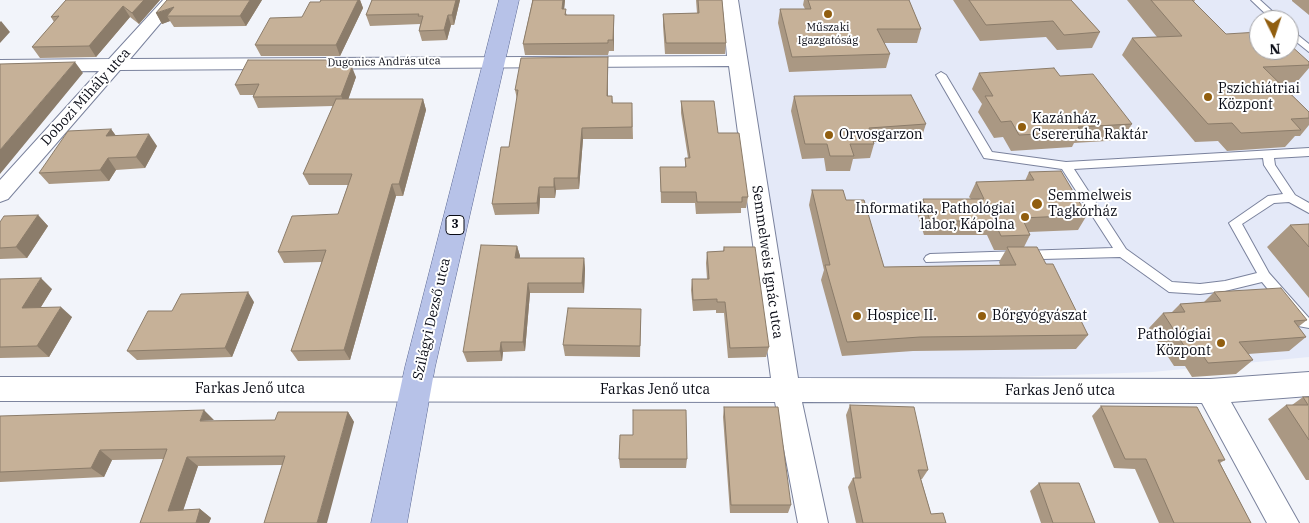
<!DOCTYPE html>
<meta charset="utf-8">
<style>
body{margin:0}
#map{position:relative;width:1309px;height:523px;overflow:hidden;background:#f2f4fa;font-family:"IBM Plex Serif",serif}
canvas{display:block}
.north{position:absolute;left:1249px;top:10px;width:50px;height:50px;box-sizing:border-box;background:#fff;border:1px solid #9d9da1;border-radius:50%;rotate:176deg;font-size:14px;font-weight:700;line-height:20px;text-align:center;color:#090b15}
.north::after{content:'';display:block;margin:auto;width:18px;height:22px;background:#915e0f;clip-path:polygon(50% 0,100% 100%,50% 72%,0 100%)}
</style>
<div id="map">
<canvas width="1309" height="523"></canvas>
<div class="north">N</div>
</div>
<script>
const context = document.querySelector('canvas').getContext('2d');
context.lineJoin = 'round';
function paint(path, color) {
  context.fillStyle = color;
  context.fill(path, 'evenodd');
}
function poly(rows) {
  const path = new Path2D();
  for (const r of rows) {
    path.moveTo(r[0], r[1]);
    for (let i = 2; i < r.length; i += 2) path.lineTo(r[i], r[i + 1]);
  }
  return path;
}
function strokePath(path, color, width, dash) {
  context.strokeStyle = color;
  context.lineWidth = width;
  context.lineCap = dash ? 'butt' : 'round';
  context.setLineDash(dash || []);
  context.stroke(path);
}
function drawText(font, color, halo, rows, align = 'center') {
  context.font = font + ' "IBM Plex Serif",serif';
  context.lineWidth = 4;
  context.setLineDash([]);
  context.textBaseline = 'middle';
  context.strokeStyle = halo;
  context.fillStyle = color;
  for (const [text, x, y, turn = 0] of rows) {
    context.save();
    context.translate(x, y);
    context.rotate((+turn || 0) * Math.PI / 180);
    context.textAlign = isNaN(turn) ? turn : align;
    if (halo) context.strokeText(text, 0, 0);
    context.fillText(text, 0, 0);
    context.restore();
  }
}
const built = poly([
 [736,0,1309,0,1309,357,1152,372,844,383,791,380],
 [1259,20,1289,20,1289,50,1259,50]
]);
const service = poly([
 [1251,0,1260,0,1282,20,1272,20,1251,0],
 [1289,28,1309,44,1309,52,1289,36,1289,28],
 [941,72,946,75,992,152,1066,162,1309,148,1309,156,1274,158,1275,165,1295,195,1309,203,1309,213,1289,202,1274,203,1242,224,1269,273,1309,318,1309,328,1298,326,1262,282,1225,291,1200,294,1169,292,1120,257,926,262,924,259,926,256,930,254,1113,248,1062,169,984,158,936,75,941,72],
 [1263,158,1264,165,1283,194,1268,196,1229,223,1257,273,1225,281,1200,284,1172,282,1126,249,1074,169,1263,158]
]);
const minor = poly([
 [163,0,180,0,130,59,727,56,722,0,738,0,798,378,1210,379,1309,372,1309,396,1231,402,1299,523,1267,523,1202,403,802,402,828,523,798,523,775,402,0,401,0,377,771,378,729,66,120,70,8,199,0,202,0,180,99,71,0,72,0,60,109,59,163,0]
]);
const primary = poly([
 [499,0,519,0,435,367,407,523,371,523,405,367,499,0]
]);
const wall = poly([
 [66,0,160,0,139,24,130,17,96,57,40,58,32,47,54,22,51,17],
 [262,0,246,26,174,27,170,21,162,24,156,13],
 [321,0,360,0,363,8,340,56,261,56,255,45,302,17,320,2],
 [372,0,460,0,454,25,451,25,447,40,422,41,419,31,420,24,370,26,366,15],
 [532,0,565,0,564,9,567,15,614,15,614,51,609,51,608,55,525,55,523,44,532,2],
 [696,0,722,0,726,43,725,54,665,54,663,26,663,14,697,13],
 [804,0,909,0,921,29,917,43,884,43,890,54,886,68,789,72,778,23,780,9,805,9,803,5],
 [953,0,1071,0,1100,32,1092,48,1057,50,1046,37,980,41],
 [1127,0,1195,0,1194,2,1226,34,1309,62,1309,68,1297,82,1280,83,1309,112,1309,125,1300,136,1295,136,1285,147,1227,151,1218,141,1195,142,1122,55,1132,38,1157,37],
 [1292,0,1309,0,1309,15,1292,1],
 [608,57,608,96,612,96,613,103,632,103,633,139,583,139,579,189,556,190,555,198,540,198,539,214,495,215,492,204,509,147,517,99,515,90],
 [332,67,356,77,348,99,423,99,426,110,403,196,396,196,350,360,298,361,291,351,322,262,284,263,278,252,338,214,348,185,309,185,303,174,333,106,258,108,253,97,253,95,240,95,235,85],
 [979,73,1060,76,1132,124,1122,140,1074,143,1072,147,1011,151,1003,137,994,138,978,112,982,104,972,89],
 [794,96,926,124,921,139,874,142,874,144,870,158,853,159,850,171,826,171,824,158,802,159,791,111],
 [681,101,718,133,748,197,746,208,741,208,741,213,696,214,695,203,661,203,660,167,685,167,685,158,688,158,681,113],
 [111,129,116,136,157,146,145,168,116,170,109,181,49,184,39,173],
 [1029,172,1087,215,1078,230,1029,232,1030,235,1024,247,1046,264,1088,335,1076,349,913,351,842,356,821,280,824,270,809,205,812,190,846,200,884,267,1000,265,999,262,1006,250,994,250,987,235,924,235,917,213,923,199,971,199,969,197,976,182,1025,181],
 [38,215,48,226,27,258,0,259,0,222],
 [1309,224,1309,298,1267,247,1290,225],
 [517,246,520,256,519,258,584,258,585,269,584,293,530,293,525,351,503,352,502,361,467,362,463,352],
 [724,247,769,347,766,357,728,358,724,313,716,313,716,310,693,311,691,290,692,279,707,279,706,263,707,252,723,251],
 [0,279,52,289,41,307,72,317,49,357,0,358],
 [1214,292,1307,320,1298,327,1306,337,1289,351,1248,354,1253,360,1236,374,1192,377,1185,366,1174,366,1149,328,1163,313,1171,313,1180,304,1204,302],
 [254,302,232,357,137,360,127,351,172,311],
 [641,320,640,357,565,356,563,345],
 [1303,397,1309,397,1309,480,1306,480,1268,419,1286,405,1292,405],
 [850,405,928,470,922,479,921,479,931,514,946,523,856,523,848,487,853,478,855,478,846,415],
 [1101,406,1225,460,1220,463,1251,523,1159,523,1135,469,1114,468,1092,416],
 [724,407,791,505,788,513,730,513,723,417],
 [348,412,354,422,282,465,198,466,183,510,200,509,211,518,209,523,140,523,164,459,112,460,104,477,0,482,0,416,214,421,275,420],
 [619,459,687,459,686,468,620,468],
 [1039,483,1095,523,1041,523,1030,491]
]);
const shadedWall = poly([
 [144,0,160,0,139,24,132,13],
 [250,0,262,0,246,26,240,16],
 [358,0,360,0,363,8,340,56,336,45],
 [456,0,460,0,454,25,452,15],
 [563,0,565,0,563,20,562,9],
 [123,6,130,17,96,57,89,46],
 [174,7,167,16,170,21,162,24,156,13],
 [448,15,451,25,447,40,444,30],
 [614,15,614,51,613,40],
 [1,21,10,32,0,43,0,22],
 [608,57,608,107,607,96],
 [329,60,333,70,326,67],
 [75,62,83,73,0,174,0,150],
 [352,67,356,77,346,106,341,96],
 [423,99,426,110,403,196,399,184],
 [582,128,583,139,579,189,578,178],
 [111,129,119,140,106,136],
 [149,134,157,146,145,168,136,157],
 [108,158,116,170,109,181,100,170],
 [554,178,556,190,555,198,554,187],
 [392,184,396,196,350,360,344,350],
 [539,187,540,198,539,214,537,203],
 [38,215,48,226,27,258,16,247],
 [517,246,520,256,518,269,515,258],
 [584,258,585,269,584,293,582,283],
 [41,278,52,289,34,318,22,308],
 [528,283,530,293,525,351,523,342],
 [248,292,254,302,232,357,225,348],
 [61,307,72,317,49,357,37,346],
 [501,342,503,352,502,361,500,351],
 [204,410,214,420,200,421],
 [348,412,354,422,327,523,317,523],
 [100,450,112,460,104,477,91,468],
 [187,457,198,466,180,520,168,511],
 [200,509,211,518,209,523,196,523]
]);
const building = poly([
 [66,0,144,0,132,13,123,6,89,46,32,47,59,16,51,17,66,0],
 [167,0,250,0,240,16,167,16,174,7,156,13,167,0],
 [321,0,358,0,336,45,255,45,270,18,302,17,310,2,320,2,321,0],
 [372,0,456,0,452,15,448,15,444,30,419,31,423,16,418,16,419,14,366,15,372,0],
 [533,0,563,0,562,9,566,9,565,15,614,15,613,40,608,40,608,43,523,44,533,0],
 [698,0,722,0,726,43,666,43,663,14,699,13,698,0],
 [808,0,909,0,921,29,877,29,890,54,792,57,780,9,811,9,808,0],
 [969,0,1071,0,1100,32,1064,35,1053,21,986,25,969,0],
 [1151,0,1192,0,1226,34,1259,32,1259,50,1289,50,1289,44,1309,62,1309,65,1263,67,1309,112,1309,118,1291,119,1301,130,1241,133,1232,123,1208,124,1132,38,1182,36,1151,0],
 [608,57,607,96,612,96,612,103,632,103,632,127,582,128,578,178,554,178,554,187,539,187,537,203,492,204,501,147,509,147,518,90,515,90,521,58,608,57],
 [248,60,329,60,326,67,352,67,341,96,253,97,259,84,235,85,248,60],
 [75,62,0,150,0,64,75,62],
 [1054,68,1060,76,1093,74,1132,124,1078,127,1081,132,1019,135,1011,121,1001,122,985,96,993,96,979,73,1054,68],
 [911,95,926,124,869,128,874,144,850,144,854,156,830,156,827,144,805,144,794,96,911,95],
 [336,99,423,99,399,184,392,184,344,350,291,351,326,250,278,252,292,216,338,214,352,174,303,174,336,99],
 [681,101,714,101,718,133,739,133,748,197,742,197,742,202,697,202,696,192,661,192,660,167,686,167,685,158,690,158,681,101],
 [111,129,106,136,149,134,136,157,108,158,100,170,39,173,68,131,111,129],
 [1061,171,1087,215,1022,218,1030,235,1001,236,994,221,930,221,923,199,984,199,976,182,1034,180,1029,172,1061,171],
 [812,190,843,190,846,200,864,200,884,267,1016,265,1007,247,1037,247,1046,264,1053,264,1088,335,920,337,847,342,825,265,830,265,812,190],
 [38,215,16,247,0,248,0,222,4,216,38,215],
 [1309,224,1309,247,1290,225,1309,224],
 [481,245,517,246,515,258,584,258,582,283,528,283,523,342,501,342,500,351,463,352,481,245],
 [724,247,755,247,769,347,730,348,725,302,717,302,717,299,693,300,692,279,709,279,707,252,724,251,724,247],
 [41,278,22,308,61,307,37,346,0,347,0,279,41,278],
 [1281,288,1307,320,1294,321,1306,337,1239,342,1253,360,1208,363,1200,351,1188,352,1163,313,1185,312,1180,304,1221,301,1214,292,1281,288],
 [248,292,225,348,127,351,148,311,172,311,181,294,248,292],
 [568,308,641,309,640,346,563,345,568,308],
 [1303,397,1309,397,1309,440,1286,405,1308,405,1303,397],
 [850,405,914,407,928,470,918,470,931,514,943,513,946,523,863,523,853,478,861,478,850,405],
 [1101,406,1197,407,1225,460,1218,460,1251,523,1174,523,1146,459,1125,459,1101,406],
 [724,407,778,407,791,505,731,505,724,407],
 [204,410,200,421,275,420,278,412,348,412,317,523,264,523,285,456,187,457,168,511,200,509,196,523,140,523,167,449,100,450,91,468,0,472,0,416,204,410],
 [633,410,686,410,687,459,619,459,620,435,633,435,633,410],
 [1039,483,1079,483,1095,523,1053,523,1039,483]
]);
const markers = [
 [828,14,5,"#915e0f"],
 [1208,97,5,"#915e0f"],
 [1022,127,5,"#915e0f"],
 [829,135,5,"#915e0f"],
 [1037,204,6,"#915e0f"],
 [1025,217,5,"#915e0f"],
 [857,316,5,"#915e0f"],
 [982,316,5,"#915e0f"],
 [1221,343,5,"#915e0f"]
];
const farPoinames = [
 ["Műszaki",828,28],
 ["Igazgatóság",828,41]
];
const farStreetnames = [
 ["Dugonics András utca",384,62,-1]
];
const shields = [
 [455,225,18]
];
const shieldNames = [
 ["3",455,225]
];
const poiNames = [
 ["Pszichiátriai",1218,89],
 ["Központ",1218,105],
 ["Kazánház,",1032,119],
 ["Csereruha Raktár",1032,135],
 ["Orvosgarzon",839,135],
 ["Semmelweis",1048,196],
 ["Tagkórház",1048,212],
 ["Informatika, Pathológiai",1015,209,"right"],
 ["labor, Kápolna",1015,225,"right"],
 ["Hospice II.",867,316],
 ["Bőrgyógyászat",992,316],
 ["Pathológiai",1211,335,"right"],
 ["Központ",1211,351,"right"]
];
const streetNames = [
 ["Dobozi Mihály utca",86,97,-48],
 ["Semmelweis Ignác utca",767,262,82],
 ["Szilágyi Dezső utca",432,319,-77],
 ["Farkas Jenő utca",250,389],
 ["Farkas Jenő utca",655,390],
 ["Farkas Jenő utca",1060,391]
];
paint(built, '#e4e9f8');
strokePath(service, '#7a829d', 2);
strokePath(minor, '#7a829d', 2);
strokePath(primary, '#5b6894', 1);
paint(service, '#fff');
paint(minor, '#fff');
paint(primary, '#b7c2e8');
paint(wall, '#aa9883');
paint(shadedWall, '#8b7c6a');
paint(building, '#c6b198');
strokePath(building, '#8b7c6a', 1);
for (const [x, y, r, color] of markers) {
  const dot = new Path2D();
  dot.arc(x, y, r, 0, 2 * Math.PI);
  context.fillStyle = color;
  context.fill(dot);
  strokePath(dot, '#fff', 2);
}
drawText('11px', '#090b15', '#fff', farPoinames);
drawText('11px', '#090b15', '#fff', farStreetnames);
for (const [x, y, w] of shields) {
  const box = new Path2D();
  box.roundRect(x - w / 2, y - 9.5, w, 19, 4);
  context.fillStyle = '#fff';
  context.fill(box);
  strokePath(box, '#090b15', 1);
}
drawText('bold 12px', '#090b15', null, shieldNames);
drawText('14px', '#090b15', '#fff', poiNames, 'left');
drawText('14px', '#090b15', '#fff', streetNames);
</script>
